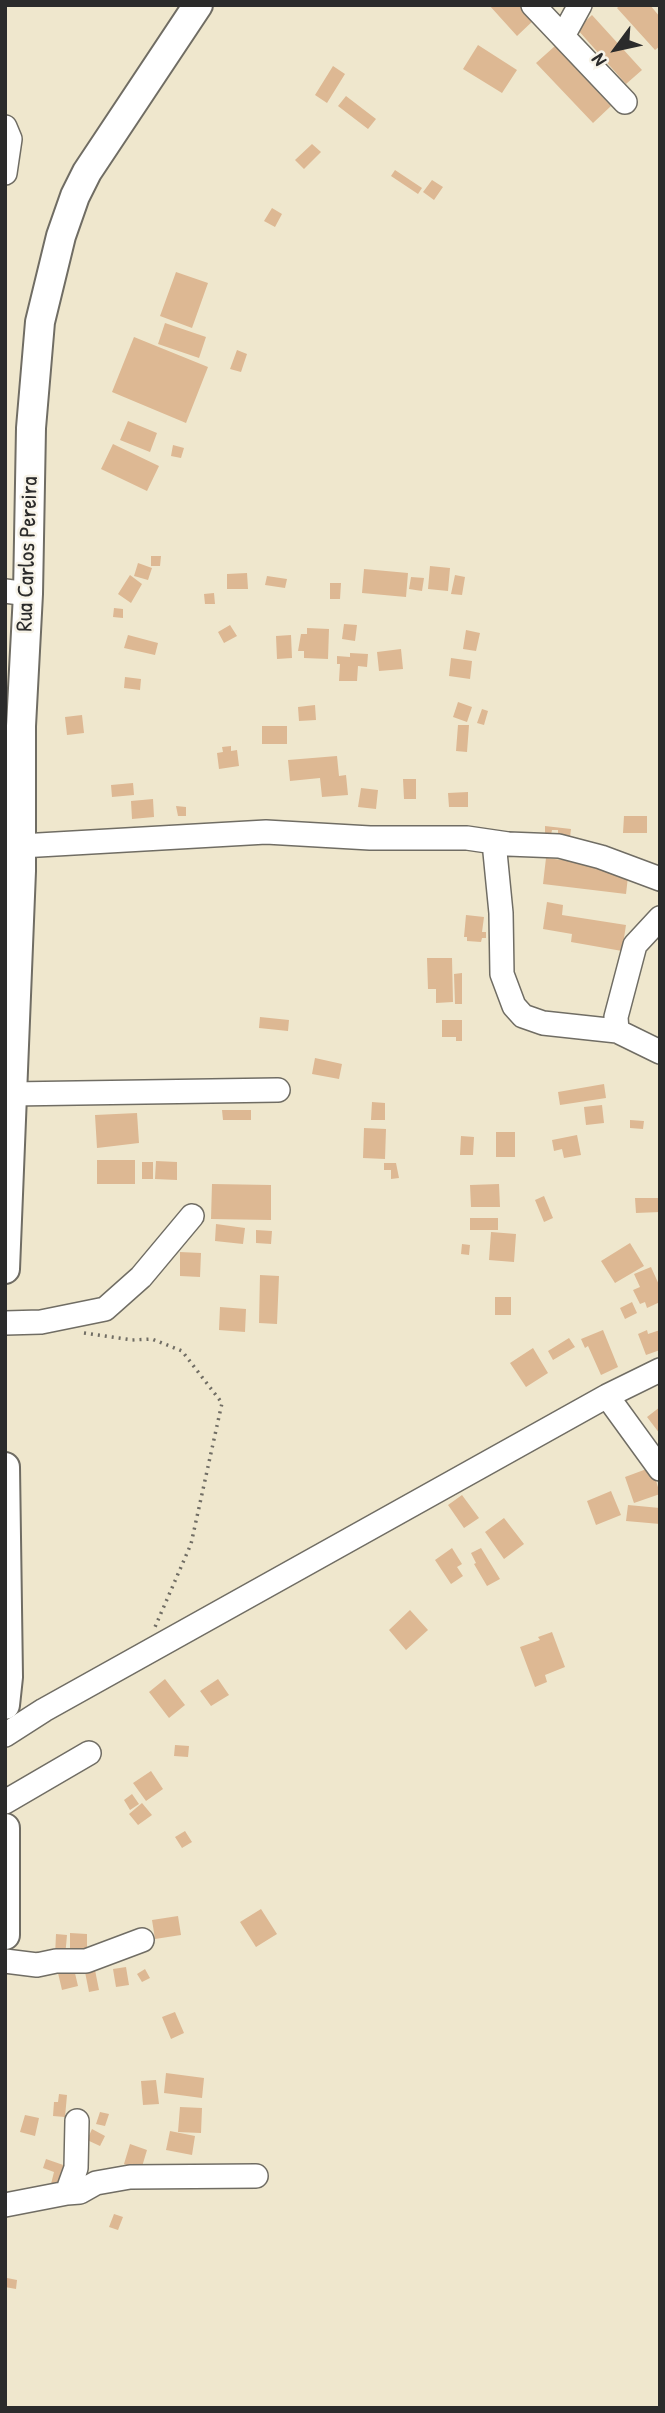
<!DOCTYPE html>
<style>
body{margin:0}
#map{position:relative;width:665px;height:2413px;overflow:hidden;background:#efe7cd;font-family:"Patrick Hand",sans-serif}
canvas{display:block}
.frame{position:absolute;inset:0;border:7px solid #2b2b2b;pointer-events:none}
.north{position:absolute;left:581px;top:14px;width:70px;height:70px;-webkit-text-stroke:5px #f7f3e8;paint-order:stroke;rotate:237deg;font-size:19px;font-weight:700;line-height:28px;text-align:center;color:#2b2b2b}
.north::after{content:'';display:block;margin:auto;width:24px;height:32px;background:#2b2b2b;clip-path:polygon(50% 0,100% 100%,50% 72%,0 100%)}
</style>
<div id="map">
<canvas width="665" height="2413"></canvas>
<div class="frame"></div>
<div class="north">N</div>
</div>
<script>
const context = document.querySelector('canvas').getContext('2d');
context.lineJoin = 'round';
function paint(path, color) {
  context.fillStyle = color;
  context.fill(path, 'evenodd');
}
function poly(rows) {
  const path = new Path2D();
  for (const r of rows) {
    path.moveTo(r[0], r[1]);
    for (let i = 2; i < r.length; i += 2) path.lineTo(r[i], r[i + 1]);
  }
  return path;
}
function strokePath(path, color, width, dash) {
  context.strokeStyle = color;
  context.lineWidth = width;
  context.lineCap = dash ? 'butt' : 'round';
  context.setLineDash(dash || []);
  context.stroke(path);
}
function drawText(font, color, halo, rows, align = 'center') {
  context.font = font + ' "Patrick Hand",sans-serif';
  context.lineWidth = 5;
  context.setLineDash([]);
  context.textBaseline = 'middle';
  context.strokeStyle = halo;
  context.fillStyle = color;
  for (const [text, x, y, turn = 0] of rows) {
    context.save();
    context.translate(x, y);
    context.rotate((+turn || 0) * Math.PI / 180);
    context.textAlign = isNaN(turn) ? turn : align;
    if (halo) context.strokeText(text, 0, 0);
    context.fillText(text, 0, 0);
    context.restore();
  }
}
const building = poly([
 [489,5,523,5,536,18,517,36],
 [620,5,650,5,660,17,660,46,655,50,617,8],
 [592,15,642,70,626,84,577,29],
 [478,45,517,70,502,93,463,69],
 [555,46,611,106,593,123,536,63],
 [333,66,345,74,327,103,315,95],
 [346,96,376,119,368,129,338,106],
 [312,144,321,152,304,169,295,160],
 [395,170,422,188,418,194,391,176],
 [432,180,443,187,434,200,423,192],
 [272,208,282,214,275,227,264,221],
 [176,272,208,283,192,328,160,316],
 [165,323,206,337,199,358,158,344],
 [134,337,208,367,186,423,112,392],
 [237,350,247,354,241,372,230,369],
 [128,421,157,433,150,452,120,440],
 [113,444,159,466,147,491,101,469],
 [173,445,184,448,181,458,171,456],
 [151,556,161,556,160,566,151,566],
 [138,563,152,568,148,580,134,576],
 [430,566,450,568,448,591,428,589],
 [364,569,408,573,406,597,362,593],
 [247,573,248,589,227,589,227,574],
 [130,575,142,584,131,603,118,594],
 [455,575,465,577,462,595,451,594],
 [267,576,287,579,285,588,265,585],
 [411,577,424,578,422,591,409,589],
 [330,583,341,583,340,599,330,599],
 [214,593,215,604,205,604,204,594],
 [114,608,123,609,123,618,113,617],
 [344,624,357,625,355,641,342,639],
 [230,625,237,636,224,643,218,632],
 [307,628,329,629,328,659,304,658,304,651,298,651,301,634,307,634],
 [466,630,480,633,476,651,463,649],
 [128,635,158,643,155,655,124,648],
 [291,635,292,658,277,659,276,636],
 [401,649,403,669,379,671,377,652],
 [350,653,368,654,367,667,358,666,357,681,339,681,340,664,337,664,337,656,350,657],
 [451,658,472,661,470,679,449,676],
 [125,677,141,679,140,690,124,688],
 [458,702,472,707,467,722,453,717],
 [315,705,316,720,299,721,298,707],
 [482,709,488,711,484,725,477,723],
 [82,715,84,733,67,735,65,717],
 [458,725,469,725,467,752,456,751],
 [262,726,287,726,287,744,262,744],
 [231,746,231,751,237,750,239,766,219,769,217,753,223,752,222,747],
 [337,756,339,776,346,775,348,795,322,797,320,778,290,781,288,760],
 [403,779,416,779,416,799,404,799],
 [133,783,134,795,112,797,111,785],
 [361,788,378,790,376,809,358,807],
 [468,792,468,807,449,807,448,793],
 [153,799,154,817,132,819,131,801],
 [176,806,186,807,186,816,178,816],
 [624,816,647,816,647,833,623,833],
 [545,826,571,829,570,837,558,836,558,830,552,830,551,835,545,834],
 [546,858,629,868,626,894,543,884],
 [547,902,563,905,562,915,626,925,622,951,571,942,572,934,543,929],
 [466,915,484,917,482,932,486,932,486,938,482,938,481,942,467,941,467,937,464,937],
 [427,958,452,958,453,1002,436,1003,436,989,428,989],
 [462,973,462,1004,455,1004,454,974],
 [260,1017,289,1020,288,1031,259,1028],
 [442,1020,462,1020,462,1041,456,1041,456,1037,442,1037],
 [315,1058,342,1064,339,1079,312,1074],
 [604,1084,606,1098,560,1105,558,1092],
 [372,1102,385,1103,385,1120,371,1120],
 [602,1105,604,1123,586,1125,584,1107],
 [222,1110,251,1110,251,1120,223,1120],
 [137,1113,139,1143,97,1148,95,1115],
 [630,1120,644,1121,643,1129,630,1128],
 [364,1128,386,1129,385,1159,363,1158],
 [496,1132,515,1132,515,1157,496,1157],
 [577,1135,581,1155,564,1158,562,1149,554,1151,552,1140],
 [461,1136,474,1137,473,1155,460,1155],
 [97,1160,135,1160,135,1184,97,1184],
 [156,1161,177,1162,177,1180,155,1179],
 [142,1162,153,1162,153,1179,142,1179],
 [384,1163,396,1163,399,1178,391,1179,391,1170,384,1170],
 [212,1184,271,1185,271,1220,211,1219],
 [499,1184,500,1207,471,1207,470,1185],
 [544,1196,553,1218,544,1222,535,1200],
 [635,1198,660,1198,660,1212,636,1213],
 [470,1218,498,1218,498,1230,470,1230],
 [216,1224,245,1228,243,1244,215,1241],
 [256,1230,272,1231,271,1244,256,1243],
 [491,1232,516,1234,514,1262,489,1260],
 [630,1243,644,1266,615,1283,601,1261],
 [462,1244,470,1245,469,1255,461,1254],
 [180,1252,201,1253,200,1277,180,1276],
 [651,1267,660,1287,660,1302,647,1308,645,1302,640,1304,633,1290,640,1287,634,1274],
 [260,1275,279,1276,277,1324,259,1323],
 [495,1297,511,1297,511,1315,495,1315],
 [632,1302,637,1313,625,1319,620,1308],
 [220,1307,246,1309,245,1332,219,1330],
 [603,1330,618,1367,601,1375,588,1346,585,1348,581,1339],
 [647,1330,648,1334,660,1330,660,1350,646,1355,638,1334],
 [569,1338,575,1347,553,1360,548,1351],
 [533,1348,548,1373,526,1387,510,1363],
 [660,1407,660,1434,647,1417],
 [652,1467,660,1494,634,1503,625,1477],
 [611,1491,621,1515,596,1525,587,1501],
 [462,1495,479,1518,464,1528,448,1505],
 [628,1505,660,1508,660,1524,626,1521],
 [504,1518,524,1544,504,1559,485,1532],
 [452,1548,462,1564,457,1567,463,1576,451,1584,435,1560],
 [481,1548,500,1579,487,1586,474,1564,476,1563,471,1553],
 [410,1610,428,1630,406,1650,389,1630],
 [552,1632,565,1667,545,1675,547,1682,535,1687,520,1647,540,1640,538,1637],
 [165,1679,185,1705,169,1718,149,1692],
 [218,1679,229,1695,211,1706,200,1691],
 [175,1745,189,1746,188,1757,174,1756],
 [151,1771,163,1789,146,1801,133,1783],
 [132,1794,139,1804,130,1810,124,1800],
 [142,1803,152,1815,138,1825,129,1814],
 [185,1831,192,1842,182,1848,175,1837],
 [261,1909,277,1934,256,1947,240,1922],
 [178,1916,181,1935,155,1939,152,1920],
 [70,1933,87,1934,87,1958,70,1958],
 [56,1934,67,1935,65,1957,55,1956],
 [126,1967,129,1985,116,1987,113,1969],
 [74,1969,78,1986,62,1990,58,1973],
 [145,1969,150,1978,142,1982,137,1974],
 [95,1970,99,1990,89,1992,85,1972],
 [175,2012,184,2033,171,2039,162,2017],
 [166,2073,204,2078,202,2098,164,2093],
 [156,2080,159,2104,143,2105,141,2081],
 [59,2094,67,2095,65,2117,53,2116,54,2102,58,2102],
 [180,2107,202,2108,201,2133,178,2132],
 [100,2112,109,2114,105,2126,96,2124],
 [25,2115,39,2118,35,2136,20,2132],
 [92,2129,105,2136,100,2146,87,2140],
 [170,2131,195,2136,192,2155,166,2150],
 [130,2144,147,2150,141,2170,124,2164],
 [46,2159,69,2167,62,2187,51,2184,54,2172,43,2168],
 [114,2214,123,2217,118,2230,109,2227],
 [7,2278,17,2280,16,2289,5,2287]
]);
const path = poly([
 [84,1333,132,1340,152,1339,182,1351,222,1403,191,1544,155,1627]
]);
const minor = poly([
 [533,5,625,102],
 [563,36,580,5],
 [5,127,10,139,5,173],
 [5,591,28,594],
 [494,842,501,913,502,974,514,1006,523,1016,543,1023,617,1031,660,1052],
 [21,846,266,832,370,838,467,838,508,844,559,846,601,857,660,879],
 [617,1031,616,1017,635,945,660,918],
 [11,1094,278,1090],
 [5,1323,41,1322,105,1309,141,1277,192,1216],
 [607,1396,660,1469],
 [5,1735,44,1710,607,1396,660,1370],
 [5,1802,89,1753],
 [5,1961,37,1965,56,1961,86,1961,142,1940],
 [67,2193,80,2192,96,2183,130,2177,256,2176],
 [5,2205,67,2193,76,2168,77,2121]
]);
const major = poly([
 [5,1269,21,871,21,726,28,594,31,428,40,322,61,236,75,196,87,172,198,5],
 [5,1467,8,1677,5,1705],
 [5,1828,5,1935]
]);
const streetNames = [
 ["Rua Carlos Pereira",28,554,-88]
];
paint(building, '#ddb893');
strokePath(minor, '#706d64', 26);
strokePath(major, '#706d64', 32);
strokePath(path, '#706d64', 3.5, [2, 5]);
strokePath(minor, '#fff', 23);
strokePath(major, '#fff', 28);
drawText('23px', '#2b2b2b', '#f7f3e8', streetNames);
</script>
